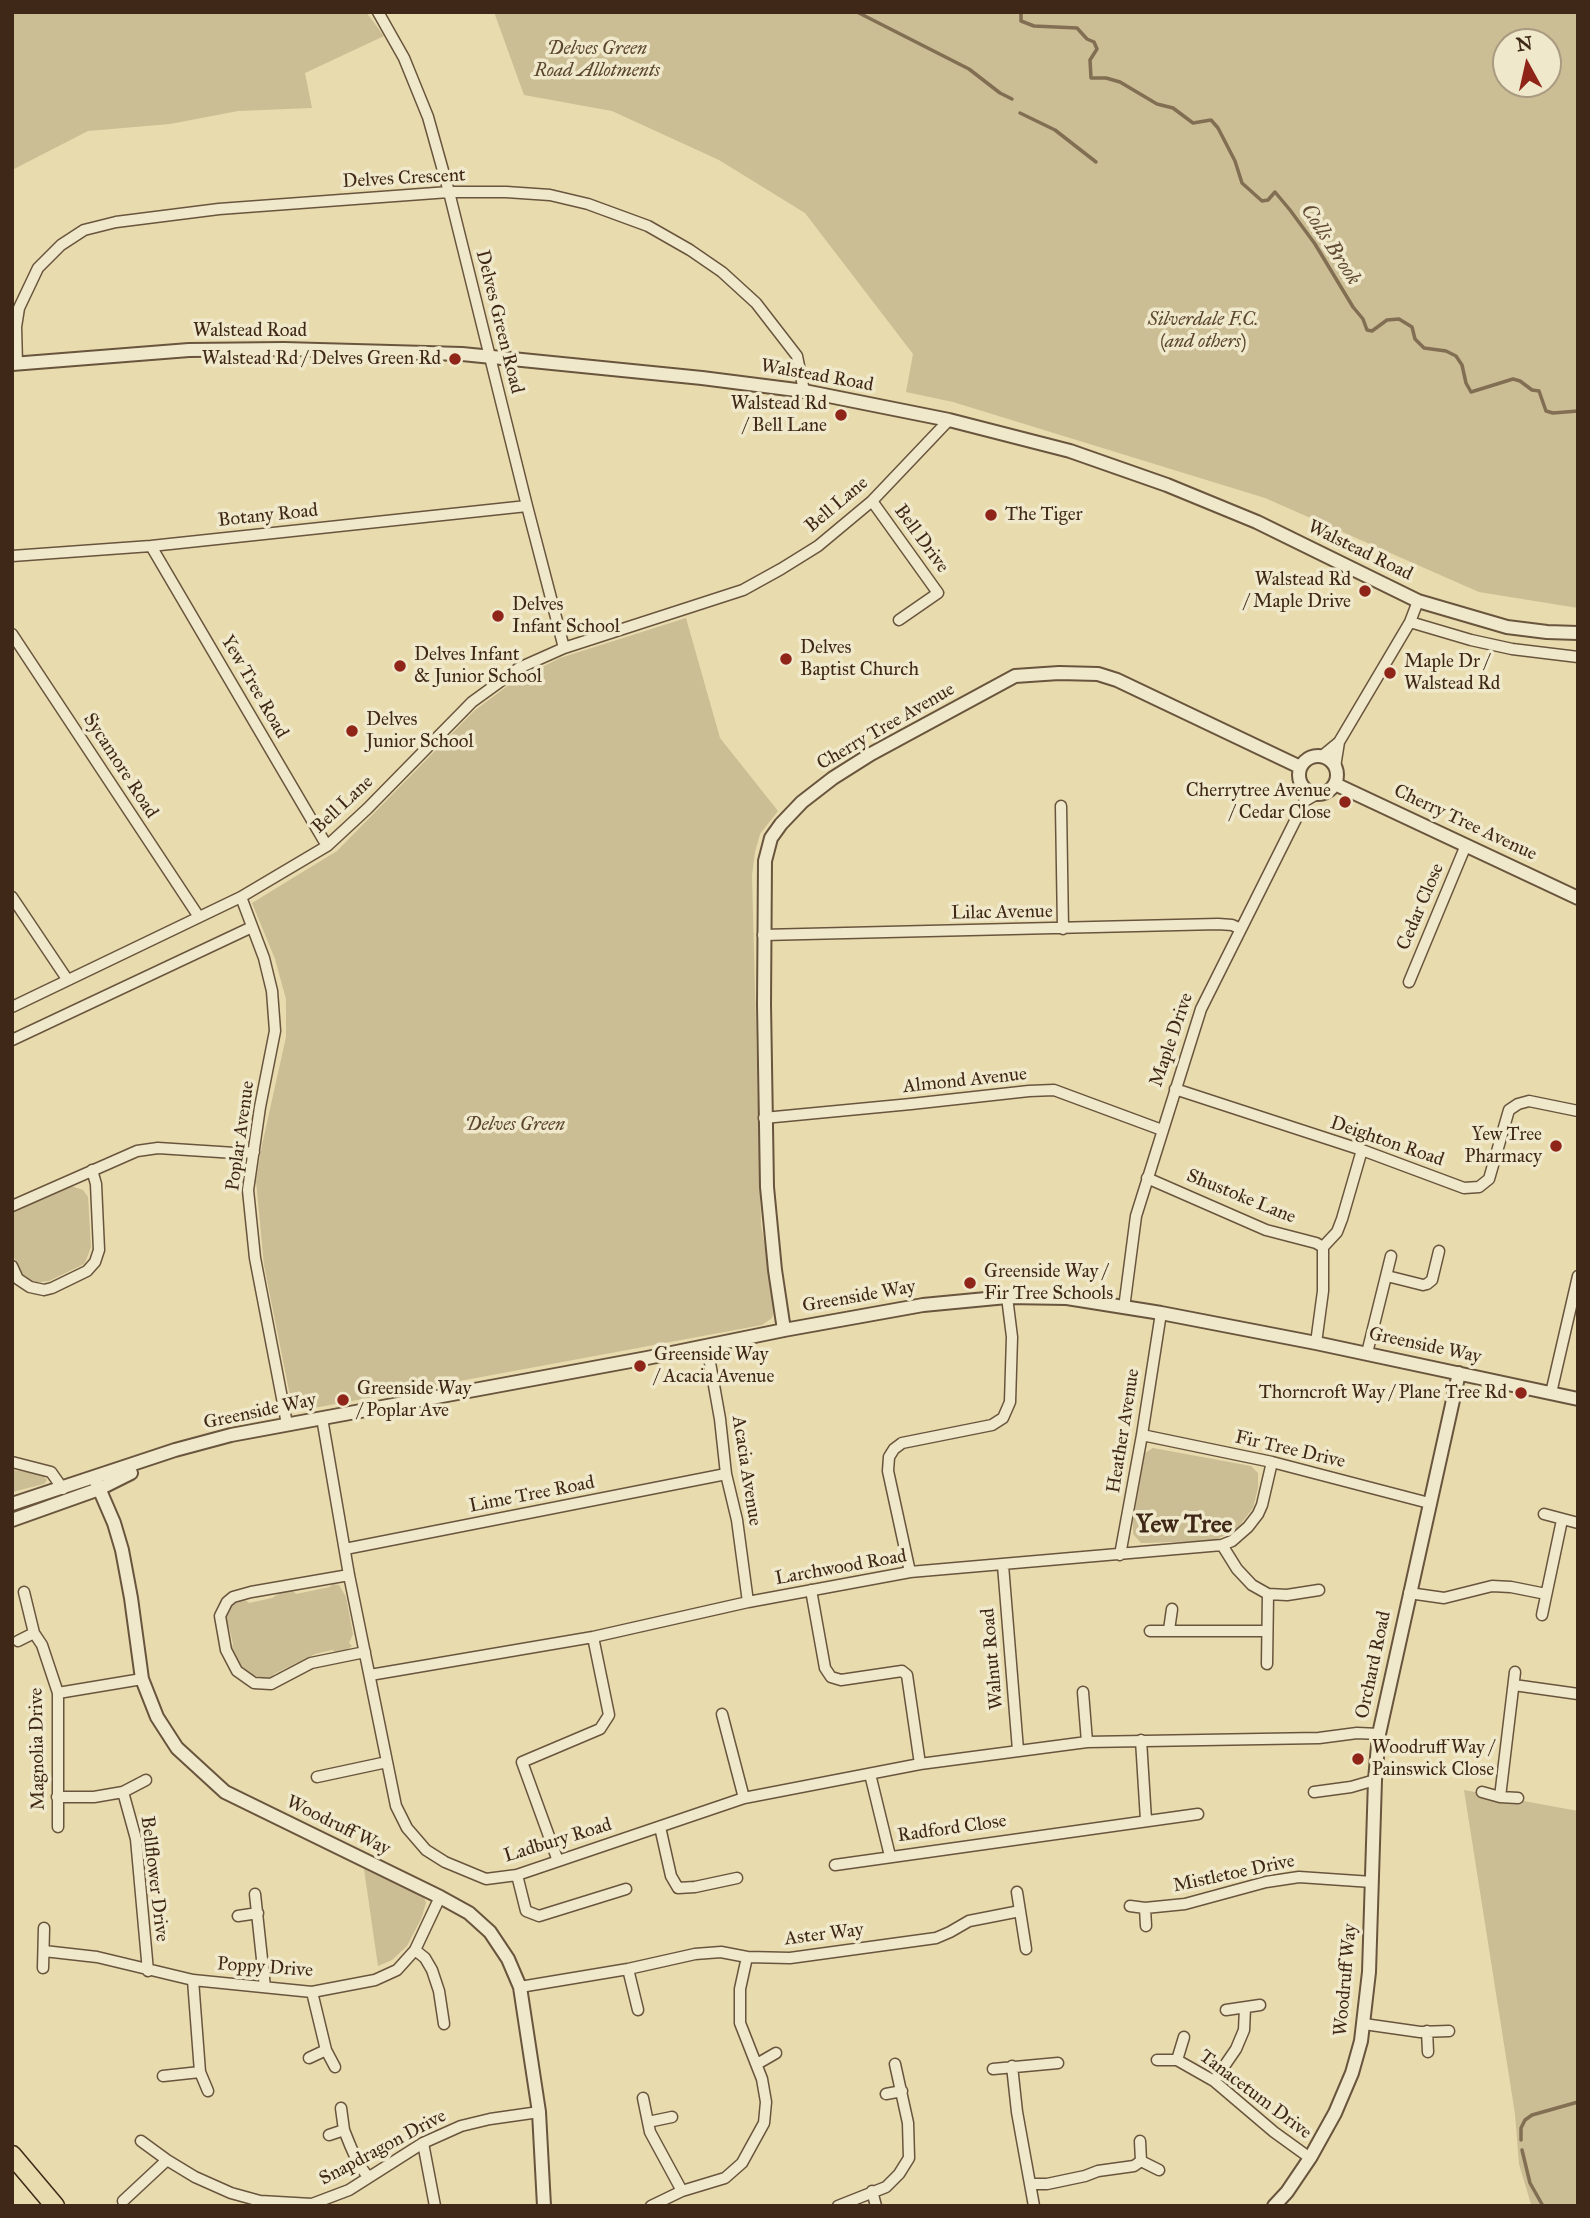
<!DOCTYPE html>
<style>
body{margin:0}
#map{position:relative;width:1590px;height:2218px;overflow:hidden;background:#e8dbae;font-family:"IM FELL Great Primer",serif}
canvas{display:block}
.frame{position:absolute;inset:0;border:14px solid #3f2817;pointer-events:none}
.north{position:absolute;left:1492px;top:28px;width:70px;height:70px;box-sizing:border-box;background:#f0e8ca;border:2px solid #a99b82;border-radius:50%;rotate:352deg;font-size:19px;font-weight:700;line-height:28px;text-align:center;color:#3f2817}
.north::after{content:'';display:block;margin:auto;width:24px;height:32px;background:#8f2418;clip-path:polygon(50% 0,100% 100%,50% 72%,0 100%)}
</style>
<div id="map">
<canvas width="1590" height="2218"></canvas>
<div class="frame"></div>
<div class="north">N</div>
</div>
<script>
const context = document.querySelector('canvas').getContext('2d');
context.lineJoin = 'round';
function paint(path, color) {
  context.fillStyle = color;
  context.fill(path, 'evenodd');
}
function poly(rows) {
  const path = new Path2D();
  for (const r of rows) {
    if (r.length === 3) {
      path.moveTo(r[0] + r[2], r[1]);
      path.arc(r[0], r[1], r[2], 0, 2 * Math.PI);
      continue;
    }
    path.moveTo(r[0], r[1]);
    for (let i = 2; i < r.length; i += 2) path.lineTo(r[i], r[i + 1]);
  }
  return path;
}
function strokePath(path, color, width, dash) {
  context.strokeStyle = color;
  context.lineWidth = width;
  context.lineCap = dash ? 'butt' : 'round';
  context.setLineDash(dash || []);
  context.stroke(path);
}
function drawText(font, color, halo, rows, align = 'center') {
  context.font = font + ' "IM FELL Great Primer",serif';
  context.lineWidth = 7;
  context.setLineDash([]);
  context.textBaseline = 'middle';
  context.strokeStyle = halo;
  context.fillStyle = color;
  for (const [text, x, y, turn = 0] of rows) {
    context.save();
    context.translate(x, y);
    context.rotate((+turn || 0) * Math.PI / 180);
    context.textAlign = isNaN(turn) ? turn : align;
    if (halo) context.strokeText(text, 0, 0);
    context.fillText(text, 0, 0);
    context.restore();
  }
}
const green = poly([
 [12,12,366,12,384,36,305,73,312,108,238,111,170,124,88,131,12,170],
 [494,12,1578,12,1578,608,1479,592,1265,498,953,402,906,392,913,354,805,213,719,160,612,111,524,95],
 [1506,42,1548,42,1548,84,1506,84],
 [686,618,720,738,778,811,760,834,755,852,752,875,761,1224,775,1306,772,1318,762,1325,303,1410,291,1401,264,1265,256,1181,262,1145,286,1037,286,999,275,959,252,903,337,851,474,711,514,681,560,658],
 [71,1186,83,1190,88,1197,91,1247,86,1260,84,1264,49,1281,30,1283,24,1279,12,1253,12,1212],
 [1153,1448,1251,1466,1258,1473,1258,1488,1253,1508,1236,1530,1213,1541,1141,1543,1133,1534,1133,1521,1145,1453],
 [12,1470,42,1474,47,1480,44,1484,12,1492],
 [332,1584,339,1585,346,1597,353,1634,349,1643,352,1646,348,1649,338,1653,332,1650,315,1654,274,1674,270,1679,251,1675,239,1666,231,1650,233,1644,229,1627,224,1624,225,1614,232,1605,241,1599,244,1599,249,1603,272,1598,283,1591,292,1590,296,1594,330,1587],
 [1464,1790,1578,1811,1578,2206,1531,2204,1519,2164,1515,2114],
 [364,1869,424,1897,426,1903,421,1919,407,1946,392,1960,378,1966]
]);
const stream = poly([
 [857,12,969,69,1000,93,1012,99],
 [1021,12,1021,21,1034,26,1077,28,1087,39,1094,42,1097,49,1090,60,1091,78,1106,78,1120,82,1157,104,1173,108,1193,123,1211,120,1218,128,1235,161,1242,183,1262,201,1268,200,1275,192,1290,210,1315,244,1353,307,1363,319,1367,330,1372,331,1387,320,1399,319,1412,327,1415,339,1424,348,1446,351,1456,356,1462,365,1466,383,1471,392,1513,379,1520,381,1532,390,1539,391,1546,411,1553,413,1578,411],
 [1020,113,1055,130,1096,162],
 [1521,2140,1521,2128,1525,2120,1532,2115,1578,2102],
 [1522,2150,1530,2183,1543,2206]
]);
const minor = poly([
 [378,12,404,58,428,117,449,192,527,506,564,648],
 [17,364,16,327,19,308,38,268,61,245,84,230,116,222,219,209,449,192,506,192,550,195,588,204,648,226,690,250,722,272,756,303,797,356,804,391],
 [872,501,938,593,899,620],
 [151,546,327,846],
 [12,556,151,546,527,506],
 [1410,622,1471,640,1512,649,1578,657],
 [12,634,199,917],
 [1322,756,1339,742,1410,622,1418,601],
 [1335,767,1339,742],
 [1301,784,1305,801],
 [1061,806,1063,929],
 [12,897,67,979],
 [241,897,264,958,272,991,275,1031,260,1107,248,1190,255,1258,287,1424],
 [763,935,1218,924,1232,925,1241,929],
 [1409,982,1466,845],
 [12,1007,241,897,327,846,367,809,472,702,519,668,564,648,743,590,781,569,818,546,872,501,949,420],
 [12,1040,252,927],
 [1175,1089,1362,1150,1464,1188,1479,1187,1489,1179,1509,1110,1518,1104,1529,1101,1578,1111],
 [764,1118,911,1104,1029,1091,1054,1090,1162,1130],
 [1147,1178,1266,1230,1316,1243,1323,1247],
 [12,1206,137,1151,158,1148,235,1153,254,1152],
 [12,1266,18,1279,30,1287,44,1290,52,1288,87,1271,95,1262,99,1250,96,1184,92,1170],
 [1387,1276,1423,1285,1427,1284,1432,1280,1439,1251],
 [1124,1308,1136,1216,1201,1009,1305,801,1317,794],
 [1316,1343,1323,1291,1323,1247,1337,1232,1342,1219,1362,1150],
 [707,1346,720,1419,726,1474,737,1520,748,1602],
 [1367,1353,1391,1256],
 [1551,1393,1578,1276],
 [322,1418,349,1575,396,1806,407,1828,426,1850,445,1862,486,1879,517,1875,744,1798,920,1764,1087,1742,1319,1738,1357,1733,1379,1734],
 [1142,1435,1272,1462,1429,1503],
 [12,1462,51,1472,63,1489],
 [1544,1514,1578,1523],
 [1222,1545,1237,1569,1252,1585,1268,1594,1287,1595,1319,1590],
 [345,1549,726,1474],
 [1120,1555,1142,1435,1161,1313],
 [1003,1565,1018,1750],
 [910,1572,888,1471,889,1457,894,1449,902,1443,992,1425,1003,1418,1010,1402,1012,1337,1007,1297],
 [349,1575,251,1592,233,1597,227,1602,220,1616,226,1650,237,1671,254,1683,271,1684,311,1663,365,1652],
 [811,1590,825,1668,831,1677,841,1680,902,1671,907,1675,920,1764],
 [24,1592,34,1633,42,1645,58,1693,58,1827],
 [1409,1593,1444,1598,1492,1586,1511,1587,1546,1594],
 [1542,1615,1562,1520],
 [1169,1630,1172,1609],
 [1150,1631,1267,1631],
 [18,1641,34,1633],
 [1267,1664,1268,1594],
 [370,1675,593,1637,748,1602,910,1572,1222,1545,1232,1541,1248,1527,1258,1514,1262,1505,1272,1462],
 [1514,1685,1578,1694],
 [1083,1692,1087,1742],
 [58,1693,142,1679],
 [722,1714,744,1798],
 [1141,1740,1146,1820],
 [870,1774,890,1856],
 [317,1777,387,1762],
 [123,1792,136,1839,148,1971],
 [1314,1792,1351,1787,1375,1780],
 [1482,1792,1500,1797,1518,1798],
 [57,1797,94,1797,123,1792,146,1780],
 [1500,1797,1515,1672],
 [660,1827,671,1876,678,1888,695,1887,737,1878],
 [558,1861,522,1762,600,1729,609,1715,593,1637],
 [835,1865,1198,1814],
 [517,1875,526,1911,539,1916,626,1889],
 [1017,1892,1026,1949],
 [255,1894,265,1987],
 [1130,1906,1145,1908,1185,1904,1266,1882,1299,1877,1372,1882],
 [1145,1908,1146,1926],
 [238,1916,258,1913],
 [415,1950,425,1958,432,1970,439,1991,444,2024],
 [44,1951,97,1957,193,1980,312,1992,375,1980,397,1970,415,1950,440,1897],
 [43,1968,44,1928],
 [628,1969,638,2010],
 [193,1980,200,2072,208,2091],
 [520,1987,628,1969,695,1954,721,1952,747,1957,790,1958,936,1938,950,1932,969,1921,1020,1911],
 [312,1992,326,2050,335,2067],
 [1226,2010,1260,2005],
 [1364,2024,1420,2032,1449,2031],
 [1427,2031,1428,2052],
 [309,2058,326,2050],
 [1157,2060,1177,2060,1214,2081,1274,2132,1310,2158],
 [1177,2060,1184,2037],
 [757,2064,776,2053],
 [1012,2066,1017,2112,1034,2206],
 [993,2069,1058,2063],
 [163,2076,200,2072],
 [1214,2081,1236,2049,1244,2030,1245,2008],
 [886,2094,902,2091],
 [643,2098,650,2132,682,2191],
 [341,2108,344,2130,350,2145,358,2163,368,2177],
 [648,2122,672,2117],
 [329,2135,344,2130],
 [141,2141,167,2160,195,2177,231,2193,260,2201,312,2204,349,2190,423,2143,461,2126,490,2119,539,2112],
 [1140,2141,1141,2161,1159,2170],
 [423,2143,435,2206],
 [1031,2184,1047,2184,1085,2176,1098,2171,1134,2166,1141,2161],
 [872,2191,876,2206],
 [123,2201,167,2160],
 [651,2206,682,2191,725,2178,742,2163,764,2123,766,2102,762,2079,740,2023,740,1989,747,1957],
 [838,2206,886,2187,899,2174,909,2158,908,2123,895,2064]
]);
const tertiary = poly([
 [12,364,189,350,284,349,462,354,702,378,804,391,949,420,1070,451,1167,485,1257,522,1418,601,1507,627,1547,632,1578,633],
 [1318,775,19],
 [1335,784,1578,898],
 [784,1330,775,1270,767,1187,764,1004,765,861,771,838,781,824,802,802,833,778,871,754,1015,676,1059,673,1098,674,1117,680,1300,767],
 [95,1479,114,1523,122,1550,131,1598,142,1679,157,1717,177,1748,225,1792,440,1897,469,1913,490,1932,508,1959,520,1987,539,2112,544,2206],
 [12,1504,175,1450,231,1435,647,1358,784,1330,923,1305,1007,1297,1067,1298,1161,1313,1316,1343,1578,1399],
 [12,1520,99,1489,131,1473],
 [1274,2206,1287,2192,1310,2158,1335,2113,1352,2073,1361,2041,1369,1972,1375,1780,1379,1734,1459,1373]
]);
const motorway = poly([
 [12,2155,55,2206]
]);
const markers = [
 [455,359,7,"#8f2418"],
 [841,415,7,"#8f2418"],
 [991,515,7,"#8f2418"],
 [1365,591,7,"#8f2418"],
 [498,616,7,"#8f2418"],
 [786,659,7,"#8f2418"],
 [400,666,7,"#8f2418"],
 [1390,673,7,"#8f2418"],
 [352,731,7,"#8f2418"],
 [1345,802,7,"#8f2418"],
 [1556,1146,7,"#8f2418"],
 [970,1283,7,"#8f2418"],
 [640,1366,7,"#8f2418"],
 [1521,1393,7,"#8f2418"],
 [343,1400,7,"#8f2418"],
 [1358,1759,7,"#8f2418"]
];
const parkNames = [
 ["Delves Green",597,49],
 ["Road Allotments",597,71],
 ["Silverdale F.C.",1203,320],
 ["(and others)",1203,342],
 ["Delves Green",515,1125]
];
const streetNames = [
 ["Delves Crescent",404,179,-3],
 ["Delves Green Road",499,322,76],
 ["Walstead Road",250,331],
 ["Walstead Road",817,376,10],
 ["Bell Lane",837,505,-40],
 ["Botany Road",268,516,-6],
 ["Bell Drive",921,539,54],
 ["Walstead Road",1360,551,26],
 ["Yew Tree Road",254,687,60],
 ["Cherry Tree Avenue",886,727,-30],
 ["Sycamore Road",120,766,57],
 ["Bell Lane",343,805,-43],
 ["Cherry Tree Avenue",1465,823,25],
 ["Cedar Close",1421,907,-67],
 ["Lilac Avenue",1002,913,-1],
 ["Maple Drive",1172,1040,-71],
 ["Almond Avenue",965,1081,-6],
 ["Poplar Avenue",241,1136,-82],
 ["Deighton Road",1387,1142,19],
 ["Shustoke Lane",1241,1197,22],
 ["Greenside Way",859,1297,-10],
 ["Greenside Way",1425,1346,12],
 ["Greenside Way",260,1412,-12],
 ["Heather Avenue",1124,1431,-81],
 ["Fir Tree Drive",1290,1450,13],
 ["Acacia Avenue",746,1471,81],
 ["Lime Tree Road",532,1495,-11],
 ["Larchwood Road",841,1568,-10],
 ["Walnut Road",993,1659,-95],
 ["Orchard Road",1374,1665,-78],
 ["Magnolia Drive",38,1749,-91],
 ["Woodruff Way",338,1826,26],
 ["Radford Close",952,1829,-8],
 ["Ladbury Road",558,1841,-17],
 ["Mistletoe Drive",1234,1874,-12],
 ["Bellflower Drive",154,1879,83],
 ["Aster Way",824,1935,-7],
 ["Poppy Drive",265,1968,4],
 ["Woodruff Way",1346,1980,-85],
 ["Tanacetum Drive",1255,2095,37],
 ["Snapdragon Drive",383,2148,-28]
];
const poiNames = [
 ["Walstead Rd / Delves Green Rd",441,359,"right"],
 ["Walstead Rd",827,404,"right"],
 ["/ Bell Lane",827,426,"right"],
 ["The Tiger",1005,515],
 ["Walstead Rd",1351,580,"right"],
 ["/ Maple Drive",1351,602,"right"],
 ["Delves",512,605],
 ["Infant School",512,627],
 ["Delves",800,648],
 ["Baptist Church",800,670],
 ["Delves Infant",414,655],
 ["& Junior School",414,677],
 ["Maple Dr /",1404,662],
 ["Walstead Rd",1404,684],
 ["Delves",366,720],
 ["Junior School",366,742],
 ["Cherrytree Avenue",1331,791,"right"],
 ["/ Cedar Close",1331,813,"right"],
 ["Yew Tree",1542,1135,"right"],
 ["Pharmacy",1542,1157,"right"],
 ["Greenside Way /",984,1272],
 ["Fir Tree Schools",984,1294],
 ["Greenside Way",654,1355],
 ["/ Acacia Avenue",654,1377],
 ["Greenside Way",357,1389],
 ["/ Poplar Ave",357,1411],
 ["Thorncroft Way / Plane Tree Rd",1507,1393,"right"],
 ["Woodruff Way /",1372,1748],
 ["Painswick Close",1372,1770]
];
const waterNames = [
 ["Colls Brook",1330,245,57]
];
const districtNames = [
 ["Yew Tree",1184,1526]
];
paint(green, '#cbbd94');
strokePath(stream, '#826f53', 3.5);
strokePath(minor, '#69553d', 13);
strokePath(tertiary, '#69553d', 16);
strokePath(motorway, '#3f2817', 21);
strokePath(minor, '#f0e8ca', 10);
strokePath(tertiary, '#f0e8ca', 12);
strokePath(motorway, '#e8dbae', 18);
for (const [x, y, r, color] of markers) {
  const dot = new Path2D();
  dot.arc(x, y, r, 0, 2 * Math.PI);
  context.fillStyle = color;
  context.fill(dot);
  strokePath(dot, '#f0e8ca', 2.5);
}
drawText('italic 19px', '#5b4630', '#f0e8ca', parkNames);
drawText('19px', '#3f2817', '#f0e8ca', streetNames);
drawText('19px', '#3f2817', '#f0e8ca', poiNames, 'left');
drawText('italic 21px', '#614b35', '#f0e8ca', waterNames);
drawText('bold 26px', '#3f2817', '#f0e8ca', districtNames);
</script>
